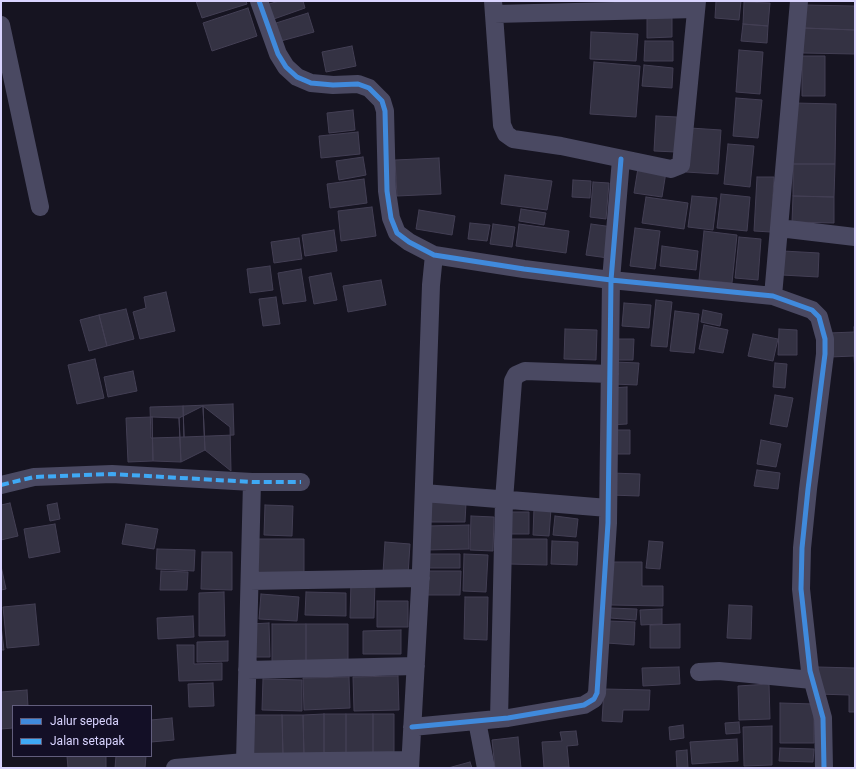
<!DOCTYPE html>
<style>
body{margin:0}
#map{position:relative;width:856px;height:769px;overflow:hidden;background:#161421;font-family:Roboto,sans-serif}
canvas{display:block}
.frame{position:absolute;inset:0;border:2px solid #d9d4ff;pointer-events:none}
.legend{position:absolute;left:12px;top:705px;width:140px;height:52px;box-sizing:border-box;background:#130f26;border:1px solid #625e7d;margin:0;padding:5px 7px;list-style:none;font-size:12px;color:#d9d4ff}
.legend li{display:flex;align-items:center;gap:8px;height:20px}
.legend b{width:20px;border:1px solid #625e7d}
</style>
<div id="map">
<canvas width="856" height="769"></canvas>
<div class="frame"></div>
<ul class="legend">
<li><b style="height:5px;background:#408adc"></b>Jalur sepeda</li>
<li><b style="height:5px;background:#3fa9f5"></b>Jalan setapak</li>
</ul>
</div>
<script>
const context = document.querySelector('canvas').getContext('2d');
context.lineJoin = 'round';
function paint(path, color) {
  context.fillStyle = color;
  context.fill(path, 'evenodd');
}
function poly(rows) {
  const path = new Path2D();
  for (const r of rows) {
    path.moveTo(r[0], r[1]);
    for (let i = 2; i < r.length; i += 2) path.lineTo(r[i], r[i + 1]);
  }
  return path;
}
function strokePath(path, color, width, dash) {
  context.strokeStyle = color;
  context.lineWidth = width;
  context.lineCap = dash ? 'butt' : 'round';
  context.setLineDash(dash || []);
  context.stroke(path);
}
const building = poly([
 [196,1,246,1,247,4,202,18,196,1],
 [279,1,303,1,305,8,271,20,266,5,279,1],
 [716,1,741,1,739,20,715,18,716,1],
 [744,2,770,3,768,26,743,24,744,2],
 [804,5,855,6,855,30,804,28,804,5],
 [248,8,257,36,212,51,203,23,248,8],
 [308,13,314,32,281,41,276,23,308,13],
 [647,17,672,17,672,37,647,38,647,17],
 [743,24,768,26,767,43,741,41,743,24],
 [804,28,855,30,855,54,803,53,804,28],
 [591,32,638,34,636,61,590,59,591,32],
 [645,41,673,41,673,61,644,61,645,41],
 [352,46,356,66,326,72,322,52,352,46],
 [739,50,763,52,760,94,736,92,739,50],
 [802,56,825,56,825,96,802,96,802,56],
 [594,62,640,66,636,117,590,114,594,62],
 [644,65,673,68,672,88,642,86,644,65],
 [736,98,762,100,758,138,733,136,736,98],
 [795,103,836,104,835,164,793,164,795,103],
 [353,110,355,130,329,133,327,113,353,110],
 [656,116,677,117,676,152,654,151,656,116],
 [690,128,721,130,718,174,686,172,690,128],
 [358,132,360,154,321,158,319,136,358,132],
 [728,144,754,146,750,187,724,184,728,144],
 [363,157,366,175,339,180,336,161,363,157],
 [439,158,441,194,397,196,395,160,439,158],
 [793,164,835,164,834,197,793,196,793,164],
 [638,168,666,172,662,197,634,193,638,168],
 [505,175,552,181,547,210,501,204,505,175],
 [757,177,774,177,771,232,754,231,757,177],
 [364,179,367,203,330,208,327,184,364,179],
 [573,180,591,181,590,198,572,197,573,180],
 [593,182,609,183,606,219,590,217,593,182],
 [721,194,750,197,747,231,717,228,721,194],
 [692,196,717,198,713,230,688,227,692,196],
 [793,196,834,197,834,223,792,222,793,196],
 [646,197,688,203,684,229,642,223,646,197],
 [372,207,376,236,341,241,338,211,372,207],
 [521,209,546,213,544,225,519,221,521,209],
 [419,210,455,216,452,235,416,229,419,210],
 [470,223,490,225,487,241,468,239,470,223],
 [493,224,515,227,512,247,490,244,493,224],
 [519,224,569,231,566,253,516,246,519,224],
 [591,224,613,227,608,258,586,255,591,224],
 [635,228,660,231,655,269,630,266,635,228],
 [334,230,337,251,305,256,302,235,334,230],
 [704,231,737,235,732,283,699,280,704,231],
 [739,237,761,239,758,280,735,278,739,237],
 [299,238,302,259,274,263,271,242,299,238],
 [662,246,698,251,696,270,660,266,662,246],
 [783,251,819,253,818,277,782,275,783,251],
 [270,266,273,290,250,293,247,269,270,266],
 [301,269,306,301,283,304,278,273,301,269],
 [331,273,337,300,314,304,309,277,331,273],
 [381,280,386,305,348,312,343,286,381,280],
 [166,292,175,331,140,339,133,312,146,308,144,297,166,292],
 [276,297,280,324,263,326,259,299,276,297],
 [656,300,672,302,667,347,651,346,656,300],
 [624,303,651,305,649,328,622,326,624,303],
 [126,309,134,339,107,346,99,315,126,309],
 [703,310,722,314,720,326,701,322,703,310],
 [675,311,699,314,694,353,670,351,675,311],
 [99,315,107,346,89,351,80,320,99,315],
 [704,325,728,330,723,353,699,349,704,325],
 [854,327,855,327,855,372,854,356,830,357,829,333,854,332,854,327],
 [565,329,597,330,596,360,564,359,565,329],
 [779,329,797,330,797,355,778,355,779,329],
 [753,334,778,339,773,361,748,356,753,334],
 [616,339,634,339,633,360,615,360,616,339],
 [95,359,104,398,77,404,68,365,95,359],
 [614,362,639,363,637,385,613,384,614,362],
 [775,363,787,364,785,388,773,387,775,363],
 [133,371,137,391,108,397,104,377,133,371],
 [627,387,627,424,611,425,611,388,627,387],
 [775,395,793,398,787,427,770,424,775,395],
 [233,404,234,435,184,437,183,406,233,404],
 [183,406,184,437,151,438,150,407,183,406],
 [203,406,230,427,231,471,205,450,203,406],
 [203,406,205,450,181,462,179,418,203,406],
 [152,417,179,418,181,462,153,461,152,417],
 [152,417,153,461,128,462,126,418,152,417],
 [612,430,630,430,630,454,611,454,612,430],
 [761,440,781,444,776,467,757,464,761,440],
 [757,470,780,473,778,489,754,486,757,470],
 [611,473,640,474,639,496,610,495,611,473],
 [425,502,466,503,465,522,425,522,425,502],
 [10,503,18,536,1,540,1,505,10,503],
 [57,503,60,519,50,521,47,505,57,503],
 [265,505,293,506,292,536,264,535,265,505],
 [534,508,551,509,549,536,533,535,534,508],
 [509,512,529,512,529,534,509,534,509,512],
 [471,516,494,517,493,551,470,550,471,516],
 [555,516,578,519,576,537,553,535,555,516],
 [55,524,60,552,29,558,24,529,55,524],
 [126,524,158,529,154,549,122,544,126,524],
 [469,525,469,549,427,550,427,526,469,525],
 [255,539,304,539,304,577,255,577,255,539],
 [509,539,547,539,547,565,509,564,509,539],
 [552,541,578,542,577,565,551,564,552,541],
 [649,541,663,542,660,569,646,568,649,541],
 [385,542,410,544,408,575,383,573,385,542],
 [157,549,195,550,194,571,156,569,157,549],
 [202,552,232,552,232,590,201,589,202,552],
 [425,554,460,554,460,568,425,568,425,554],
 [464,554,488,555,486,592,463,591,464,554],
 [611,562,642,562,642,586,663,586,663,606,611,605,611,562],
 [1,566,6,589,1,590,1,566],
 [161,571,188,572,187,590,160,590,161,571],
 [424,571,461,571,460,595,423,595,424,571],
 [351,582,375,582,374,618,350,618,351,582],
 [224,592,225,636,199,636,199,593,224,592],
 [306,592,346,593,346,616,305,615,306,592],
 [261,594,299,597,297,621,259,619,261,594],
 [465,597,488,597,487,640,464,639,465,597],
 [377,601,408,601,408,627,377,627,377,601],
 [35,604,39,645,7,648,3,607,35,604],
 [729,605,752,606,751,639,727,638,729,605],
 [610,608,637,609,636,620,610,618,610,608],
 [662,609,662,624,641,625,640,610,662,609],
 [193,616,194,637,158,639,157,618,193,616],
 [609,621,635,622,634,645,607,643,609,621],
 [269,623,270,657,250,657,250,624,269,623],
 [272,624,306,624,306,665,272,665,272,624],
 [306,624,348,624,348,665,306,665,306,624],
 [680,624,680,648,650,648,650,625,680,624],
 [1,626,4,650,1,650,1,626],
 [401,630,401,654,363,654,363,631,401,630],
 [228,641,228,661,197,662,197,642,228,641],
 [177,645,194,645,194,664,222,663,222,680,179,681,177,645],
 [679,667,680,684,643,686,642,668,679,667],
 [818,667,855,668,855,712,849,712,849,695,817,694,818,667],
 [398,676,399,710,354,711,353,677,398,676],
 [349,677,350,708,304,710,303,678,349,677],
 [263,679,302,680,302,711,262,710,263,679],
 [213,683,214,706,189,707,188,684,213,683],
 [769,684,770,719,739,720,738,686,769,684],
 [604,689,650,690,649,710,623,710,622,722,602,721,604,689],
 [27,690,28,706,13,706,13,728,1,729,1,692,27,690],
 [780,703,814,704,814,743,780,743,780,703],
 [324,714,346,714,346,756,324,756,324,714],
 [324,714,324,756,304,756,303,715,324,714],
 [346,714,373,714,373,756,346,756,346,714],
 [373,714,394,714,394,755,373,756,373,714],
 [249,715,282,715,283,756,249,757,249,715],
 [282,715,303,715,304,756,283,756,282,715],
 [172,718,174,740,151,742,151,720,172,718],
 [739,722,740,733,726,734,725,723,739,722],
 [683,725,684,738,670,740,669,727,683,725],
 [772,726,772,765,744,766,743,727,772,726],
 [576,731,578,745,567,746,569,767,544,768,542,742,562,741,560,732,576,731],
 [518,737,521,768,495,768,492,740,518,737],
 [737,739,738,761,692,764,690,742,737,739],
 [780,748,814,749,813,762,779,761,780,748],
 [687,750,688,768,677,768,676,751,687,750],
 [67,756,106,756,106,768,68,768,67,756],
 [116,756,146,756,145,768,115,768,116,756],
 [470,762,472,768,448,768,470,762]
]);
const minor = poly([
 [259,1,278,54,286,67,297,77,311,83,333,85,358,84,369,88,382,101,385,111,387,191,391,218,397,233,409,242,434,255,524,269,611,280,773,296,812,310,819,317,825,339,825,354,808,489,802,548,801,589,810,671,823,718,824,768],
 [493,1,502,125,506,134,513,139,561,146,671,169,681,165,697,1],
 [494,14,696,9],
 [1,25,40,207],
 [779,228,855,237],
 [773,296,799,1],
 [1,485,34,477,112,474,252,482,301,482],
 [424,493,608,508],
 [250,581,421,578],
 [247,670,416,666],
 [699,672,719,671,812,680],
 [499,719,504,500,513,381,516,375,525,371,610,374],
 [477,721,486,768],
 [412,727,508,718,555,710,584,705,594,699,597,693,608,523,611,280,621,159],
 [245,762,252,482],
 [175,768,245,762,409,760],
 [410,768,421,570,431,285,434,255]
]);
const quiet = poly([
 [1,485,34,477,112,474,252,482,301,482]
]);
const cycleway = poly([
 [259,1,278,54,286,67,297,77,311,83,333,85,358,84,369,88,382,101,385,111,387,191,391,218,397,233,409,242,434,255,524,269,611,280,773,296,812,310,819,317,825,339,825,354,808,489,802,548,801,589,810,671,823,718,824,768],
 [412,727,508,718,555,710,584,705,594,699,597,693,608,523,611,280,621,159]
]);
paint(building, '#343243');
strokePath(building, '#433f54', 1);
strokePath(minor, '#4a4962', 18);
strokePath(quiet, '#3fa9f5', 4, [8, 4]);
strokePath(cycleway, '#408adc', 5);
</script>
